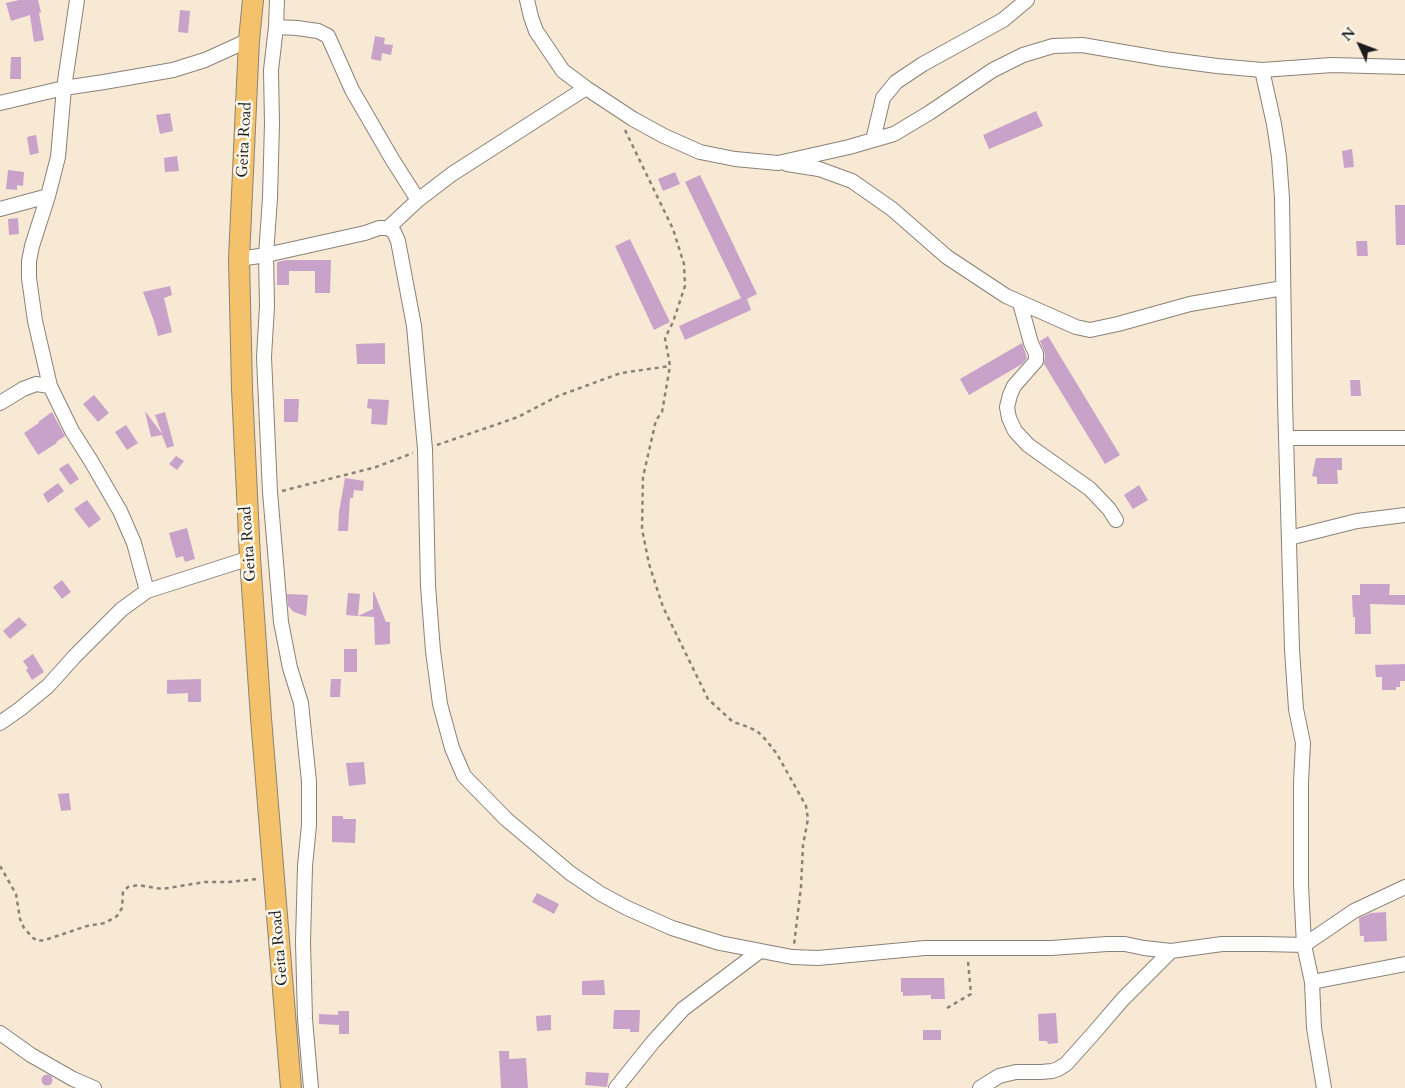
<!DOCTYPE html>
<style>
body{margin:0}
#map{position:relative;width:1405px;height:1088px;overflow:hidden;background:#f7e9d4;font-family:Cardo,serif}
canvas{display:block}
.north{position:absolute;left:1335px;top:20px;width:50px;height:50px;-webkit-text-stroke:4px #fbf7ec;paint-order:stroke;rotate:313deg;font-size:14px;font-weight:700;line-height:20px;text-align:center;color:#1c1c1c}
.north::after{content:'';display:block;margin:auto;width:18px;height:22px;background:#1c1c1c;clip-path:polygon(50% 0,100% 100%,50% 72%,0 100%)}
</style>
<div id="map">
<canvas width="1405" height="1088"></canvas>
<div class="north">N</div>
</div>
<script>
const context = document.querySelector('canvas').getContext('2d');
context.lineJoin = 'round';
function paint(path, color) {
  context.fillStyle = color;
  context.fill(path, 'evenodd');
}
function poly(rows) {
  const path = new Path2D();
  for (const r of rows) {
    if (r.length === 3) {
      path.moveTo(r[0] + r[2], r[1]);
      path.arc(r[0], r[1], r[2], 0, 2 * Math.PI);
      continue;
    }
    path.moveTo(r[0], r[1]);
    for (let i = 2; i < r.length; i += 2) path.lineTo(r[i], r[i + 1]);
  }
  return path;
}
function strokePath(path, color, width, dash) {
  context.strokeStyle = color;
  context.lineWidth = width;
  context.lineCap = dash ? 'butt' : 'round';
  context.setLineDash(dash || []);
  context.stroke(path);
}
function drawText(font, color, halo, rows, align = 'center') {
  context.font = font + ' Cardo,serif';
  context.lineWidth = 5;
  context.setLineDash([]);
  context.textBaseline = 'middle';
  context.strokeStyle = halo;
  context.fillStyle = color;
  for (const [text, x, y, turn = 0] of rows) {
    context.save();
    context.translate(x, y);
    context.rotate((+turn || 0) * Math.PI / 180);
    context.textAlign = isNaN(turn) ? turn : align;
    if (halo) context.strokeText(text, 0, 0);
    context.fillText(text, 0, 0);
    context.restore();
  }
}
const building = poly([
 [19,0,38,0,41,12,39,13,44,40,34,42,30,15,11,21,6,3],
 [180,10,190,11,188,33,178,32],
 [375,36,385,38,384,44,393,45,391,55,382,53,381,61,371,59],
 [11,57,21,57,21,79,10,79],
 [1036,111,1043,126,989,149,983,135],
 [170,113,173,131,160,134,156,115],
 [36,135,39,153,30,155,27,137],
 [1352,149,1354,167,1344,168,1342,151],
 [177,156,179,171,165,172,164,158],
 [8,170,24,172,23,186,17,185,17,190,6,189],
 [675,172,680,184,663,191,658,179],
 [700,175,757,294,747,299,751,310,685,340,679,326,741,298,685,182],
 [1395,205,1405,205,1405,245,1396,245],
 [18,218,19,234,9,235,8,219],
 [630,239,670,322,654,330,615,246],
 [1356,241,1367,241,1368,256,1357,256],
 [286,260,331,260,330,293,315,293,315,271,289,271,289,285,277,285,277,262],
 [170,286,172,295,164,298,172,332,158,336,154,321,143,292],
 [1048,336,1120,455,1105,464,1044,364,1045,354,1040,341],
 [385,343,385,364,357,364,356,344],
 [1022,343,1027,358,1022,364,969,395,960,379],
 [1350,380,1360,380,1361,396,1351,396],
 [94,395,109,413,98,422,83,404],
 [284,399,299,399,298,422,284,422],
 [368,399,389,400,387,425,371,424,372,409,367,408],
 [145,411,162,434,155,415,165,412,174,446,167,448,162,435,151,437],
 [52,412,65,436,56,442,57,443,38,455,24,433,39,423,38,422],
 [126,425,138,443,127,450,115,432],
 [176,456,184,461,177,470,169,464],
 [1316,458,1342,458,1342,470,1337,470,1338,484,1317,484,1317,477,1312,476],
 [68,463,79,479,70,485,59,469],
 [345,478,364,481,363,491,354,490,353,498,350,498,348,531,338,531,339,512],
 [58,483,64,491,48,503,43,494],
 [1139,485,1148,500,1133,509,1124,495],
 [87,500,101,519,89,528,74,509],
 [187,528,195,559,185,562,183,556,176,558,169,533],
 [62,580,71,592,62,599,53,587],
 [1360,584,1390,584,1389,595,1405,595,1405,605,1370,604,1371,634,1355,634,1355,617,1353,617,1352,595,1360,595],
 [373,592,374,592,386,622,390,622,390,644,375,645,374,617,358,616,373,609],
 [348,593,360,594,358,616,346,615],
 [287,594,308,595,306,616,294,612,288,606],
 [19,617,27,625,10,639,3,631],
 [344,649,357,649,357,672,344,672],
 [33,654,44,672,32,680,26,670,28,668,23,661],
 [1405,664,1405,681,1400,681,1400,687,1396,687,1396,690,1382,690,1382,677,1376,677,1375,665],
 [201,679,201,702,188,702,188,693,167,694,167,680],
 [331,679,341,679,340,697,330,697],
 [364,762,366,784,349,786,346,763],
 [69,793,71,810,61,811,58,794],
 [332,816,343,816,343,819,356,819,355,843,332,842],
 [537,893,559,904,554,914,532,902],
 [1386,912,1387,941,1364,942,1364,936,1360,936,1359,918,1371,913],
 [901,978,944,978,945,999,931,999,931,995,903,996,903,992,901,992],
 [604,980,605,995,582,995,582,981],
 [614,1010,640,1010,639,1032,630,1032,630,1029,613,1029],
 [338,1011,349,1011,349,1034,339,1034,339,1025,319,1024,319,1014,338,1015],
 [1056,1013,1058,1043,1048,1044,1047,1041,1039,1041,1038,1014],
 [551,1015,551,1030,537,1031,536,1016],
 [923,1030,941,1030,941,1040,923,1040],
 [499,1051,509,1051,509,1059,526,1058,528,1088,501,1088],
 [586,1072,609,1073,607,1087,585,1085],
 [47,1080,5.5]
]);
const path = poly([
 [625,130,673,229,684,264,685,286,673,322,665,338,670,366,662,412,656,420,643,477,642,529,649,564,663,607,708,699,733,722,743,725,757,731,766,740,777,754,806,806,808,819,803,845,801,887,794,945],
 [437,445,518,417,558,396,621,373,670,366],
 [282,491,376,467,413,453],
 [0,866,16,894,20,919,24,928,33,938,38,941,45,940,87,926,105,923,117,916,122,908,123,892,128,887,138,885,162,889,205,882,229,882,258,879],
 [947,1008,971,994,968,961]
]);
const minor = poly([
 [77,0,64,88,58,157,48,196,32,246,29,261,29,278,35,321,50,386,72,431,91,461,120,511,134,543,147,591],
 [277,0,276,27,271,70,272,123,270,198,266,255,267,306,264,357,270,492,281,622,290,668,301,703,309,782,309,825,305,866,303,942,305,1019,311,1088],
 [527,0,531,17,536,31,563,71,586,88,633,119,664,136,700,152,735,159,778,163,849,147,894,134,929,113,993,70,1023,55,1053,46,1082,45,1164,59,1217,66,1262,70,1332,65,1405,67],
 [276,27,297,28,318,31,328,36,352,90,392,159,418,200],
 [1262,70,1274,124,1279,157,1282,198,1285,401,1292,649,1296,709,1303,743,1301,782,1301,885,1304,945,1312,982,1314,1028,1324,1088],
 [0,103,64,88,104,82,173,70,205,60,249,40],
 [873,140,883,98,896,82,923,64,1003,20,1027,0],
 [787,164,819,169,852,181,892,209,947,257,1006,296,1076,327,1090,330,1118,324,1190,304,1283,288],
 [0,209,48,196],
 [388,228,418,200,452,174,586,88],
 [239,259,266,255,365,233,379,228,388,228,394,232,398,241,414,326,425,449,428,586,433,651,440,704,452,748,464,776,506,819,570,873,601,894,627,908,672,928,720,943,792,957,818,958,925,948,1051,948,1107,944,1125,944,1144,948,1171,951,1222,944,1265,944,1304,945,1354,911,1405,887],
 [1020,303,1031,343,1036,354,1036,361,1014,386,1010,395,1007,407,1009,418,1015,431,1028,445,1090,489,1109,509,1116,520],
 [0,403,23,389,36,384,50,386],
 [1287,438,1405,438],
 [1289,538,1357,521,1405,515],
 [0,723,20,709,48,686,74,657,122,609,147,591,250,558],
 [1312,982,1405,964],
 [0,1033,31,1055,73,1079,94,1088],
 [616,1088,653,1042,683,1009,760,951],
 [980,1088,999,1076,1016,1072,1041,1072,1052,1071,1058,1069,1066,1064,1092,1035,1123,999,1171,951]
]);
const highway = poly([
 [253,0,249,40,239,259,242,389,250,558,261,718,291,1088]
]);
const streetNames = [
 ["Geita Road",245,140,-87],
 ["Geita Road",249,544,-94],
 ["Geita Road",280,948,-95]
];
paint(building, '#c8a2c9');
strokePath(minor, '#8a8278', 16);
strokePath(highway, '#8a8278', 22);
strokePath(path, '#8a8278', 2.5, [4, 4]);
strokePath(minor, '#fff', 14);
strokePath(highway, '#f4c26a', 20);
drawText('16px', '#1c1c1c', '#fbf7ec', streetNames);
</script>
